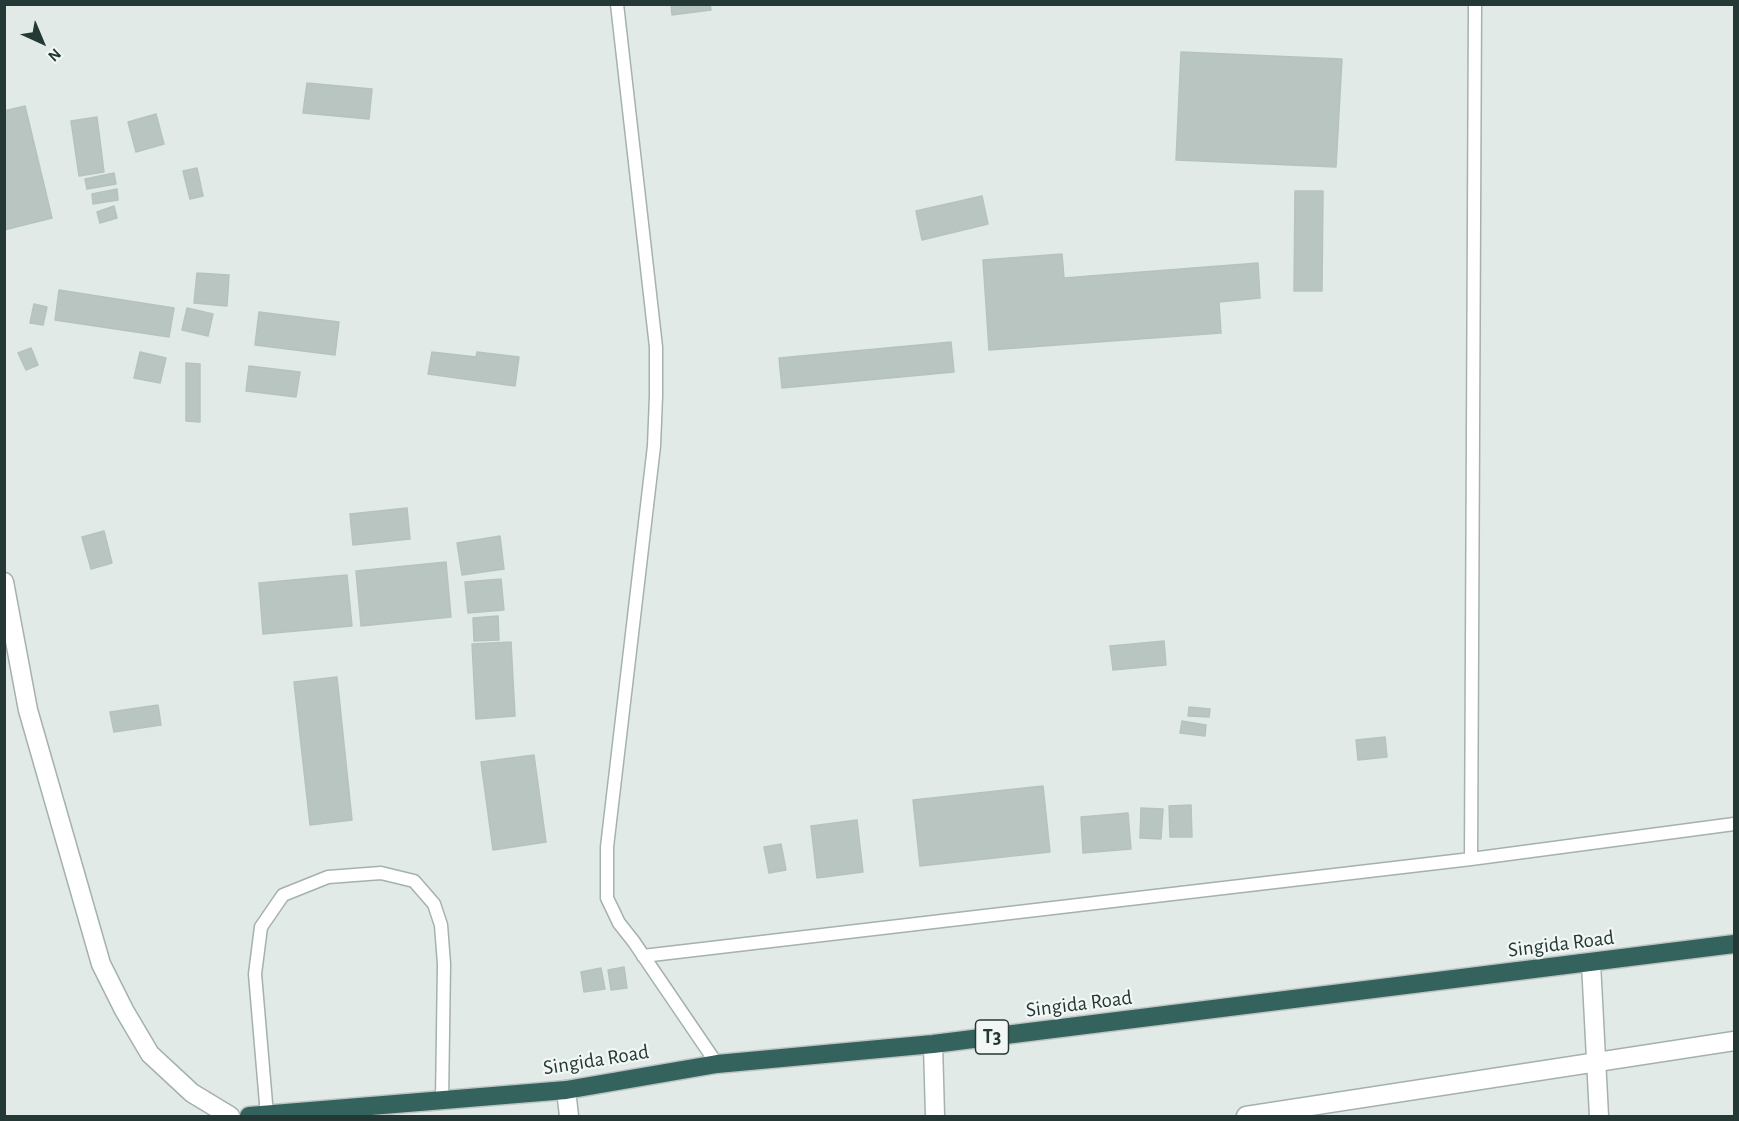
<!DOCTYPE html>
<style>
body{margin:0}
#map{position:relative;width:1739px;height:1121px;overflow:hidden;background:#e2eae7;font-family:"Alegreya Sans",sans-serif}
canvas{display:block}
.frame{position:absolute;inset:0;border:6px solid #243935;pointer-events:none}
.north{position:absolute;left:12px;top:12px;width:60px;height:60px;-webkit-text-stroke:4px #f2f7f5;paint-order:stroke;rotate:136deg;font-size:16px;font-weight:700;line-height:24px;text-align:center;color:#243935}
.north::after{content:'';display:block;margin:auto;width:21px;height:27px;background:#243935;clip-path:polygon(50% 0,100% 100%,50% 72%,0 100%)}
</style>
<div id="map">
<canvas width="1739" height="1121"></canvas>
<div class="frame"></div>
<div class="north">N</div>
</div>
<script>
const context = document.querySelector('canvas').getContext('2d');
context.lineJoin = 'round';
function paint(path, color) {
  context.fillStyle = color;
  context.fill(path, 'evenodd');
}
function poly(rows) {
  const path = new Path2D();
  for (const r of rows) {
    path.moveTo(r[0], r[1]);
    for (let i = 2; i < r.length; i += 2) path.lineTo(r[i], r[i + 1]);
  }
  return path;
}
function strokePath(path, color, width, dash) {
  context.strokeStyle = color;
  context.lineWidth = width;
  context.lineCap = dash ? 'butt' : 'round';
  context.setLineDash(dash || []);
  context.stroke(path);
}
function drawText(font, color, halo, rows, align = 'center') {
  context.font = font + ' "Alegreya Sans",sans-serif';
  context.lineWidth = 4.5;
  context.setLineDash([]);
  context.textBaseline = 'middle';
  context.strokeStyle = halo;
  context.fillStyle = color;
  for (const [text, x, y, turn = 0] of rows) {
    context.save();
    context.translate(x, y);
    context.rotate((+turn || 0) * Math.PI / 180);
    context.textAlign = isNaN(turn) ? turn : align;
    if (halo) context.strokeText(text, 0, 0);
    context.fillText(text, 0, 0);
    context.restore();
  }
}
const building = poly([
 [671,4,710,4,711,10,672,15,671,4],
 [1181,52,1342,59,1336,167,1176,160,1181,52],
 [307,83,372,89,369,119,303,113,307,83],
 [25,106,52,218,4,230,4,111,25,106],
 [156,114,164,144,136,152,128,122,156,114],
 [97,117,104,172,79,176,71,121,97,117],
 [197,168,203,196,190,199,183,171,197,168],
 [114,173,116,184,87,189,85,179,114,173],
 [117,189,118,200,93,204,92,194,117,189],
 [1295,191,1323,191,1322,291,1294,291,1295,191],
 [982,196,988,224,922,240,916,211,982,196],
 [114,206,117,218,100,223,97,212,114,206],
 [1062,254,1064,278,1258,263,1260,298,1219,302,1221,333,989,350,983,260,1062,254],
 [197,273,229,275,227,306,194,303,197,273],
 [59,290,174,308,169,337,55,320,59,290],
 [34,304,47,307,43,325,30,323,34,304],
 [187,308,213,314,208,336,182,330,187,308],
 [259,312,339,322,335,355,255,345,259,312],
 [951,342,954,372,782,388,779,358,951,342],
 [31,348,38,365,26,370,18,353,31,348],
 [140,352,166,358,160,383,134,378,140,352],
 [432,352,476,357,477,352,519,357,515,386,428,374,432,352],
 [186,363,200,364,200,422,186,421,186,363],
 [249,366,300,372,296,397,246,391,249,366],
 [407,508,410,539,353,545,350,514,407,508],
 [104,531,112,563,91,569,82,537,104,531],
 [500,536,504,569,462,575,457,543,500,536],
 [446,562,451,617,361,626,356,571,446,562],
 [347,575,352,626,263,634,259,583,347,575],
 [501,579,504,610,468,613,465,582,501,579],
 [498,616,499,640,474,641,473,618,498,616],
 [1164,641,1166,665,1113,670,1110,646,1164,641],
 [511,642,515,716,476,719,472,644,511,642],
 [337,677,352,820,310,825,294,682,337,677],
 [158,705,161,725,114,732,110,712,158,705],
 [1189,707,1210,709,1209,717,1188,716,1189,707],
 [1182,721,1206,725,1205,736,1180,733,1182,721],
 [1385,737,1387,757,1358,760,1356,740,1385,737],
 [534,755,546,842,493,850,481,762,534,755],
 [1043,786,1050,852,920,866,913,800,1043,786],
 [1191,805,1192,837,1170,837,1169,806,1191,805],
 [1141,808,1163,809,1161,839,1140,838,1141,808],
 [1128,813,1131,849,1083,853,1081,817,1128,813],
 [857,820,863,872,817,878,811,826,857,820],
 [781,844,786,870,769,873,764,847,781,844],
 [624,967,627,988,611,990,608,970,624,967],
 [601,968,605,989,584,992,581,972,601,968]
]);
const lane = poly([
 [617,4,656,347,656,396,654,446,607,847,607,898,619,923,634,942,717,1064],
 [1471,859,1475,4],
 [643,956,1471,859,1734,824],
 [267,1115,255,974,261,927,283,895,328,877,381,873,414,881,434,904,441,925,444,964,442,1100]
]);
const street = poly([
 [4,582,28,710,101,964,124,1010,150,1054,192,1093,230,1116],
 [1591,963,1599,1116],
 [933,1044,935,1116],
 [566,1090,569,1116],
 [1246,1116,1734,1041]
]);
const highway = poly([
 [249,1116,566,1090,717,1064,933,1044,1734,944]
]);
const shields = [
 [992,1037,33]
];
const shieldNames = [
 ["T3",992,1037]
];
const streetNames = [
 ["Singida Road",1561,944,-7],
 ["Singida Road",1079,1004,-7],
 ["Singida Road",596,1060,-9]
];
paint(building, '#b8c5c1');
strokePath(building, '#b5c3bf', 1.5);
strokePath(lane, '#a5b1ae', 15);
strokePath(street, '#a5b1ae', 21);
strokePath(highway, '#bdc4c2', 21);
strokePath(lane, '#fff', 12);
strokePath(street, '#fff', 18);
strokePath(highway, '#34625c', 18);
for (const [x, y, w] of shields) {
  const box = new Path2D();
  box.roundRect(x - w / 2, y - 17, w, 34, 4.5);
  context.fillStyle = '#f2f7f5';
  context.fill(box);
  strokePath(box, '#243935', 1.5);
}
drawText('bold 20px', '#243935', null, shieldNames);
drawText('21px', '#243935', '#f2f7f5', streetNames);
</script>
